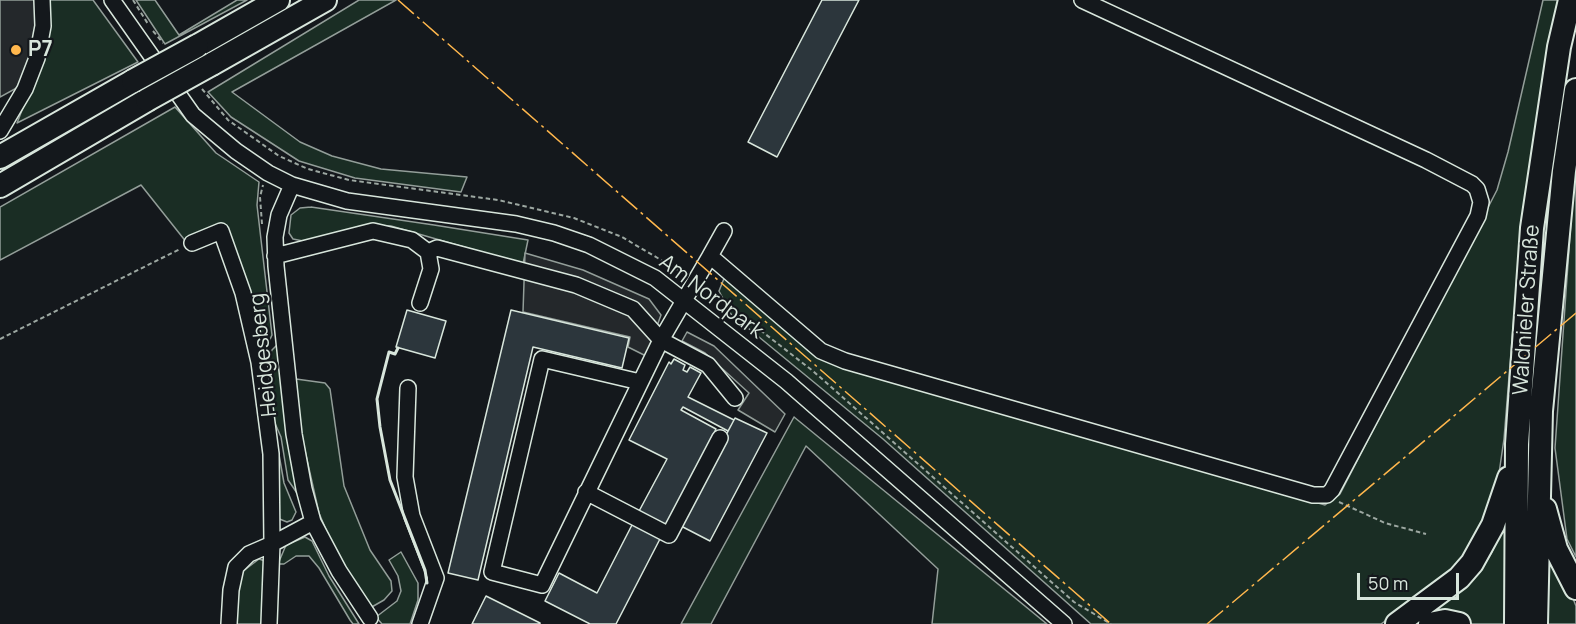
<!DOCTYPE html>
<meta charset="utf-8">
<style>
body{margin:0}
#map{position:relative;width:1576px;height:624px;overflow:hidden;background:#14181c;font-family:Manrope,sans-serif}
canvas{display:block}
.scale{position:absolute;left:1357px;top:573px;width:102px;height:27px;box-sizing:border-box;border:3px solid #d8e6dc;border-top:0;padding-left:8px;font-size:18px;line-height:21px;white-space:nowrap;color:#d8e6dc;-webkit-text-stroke:4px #14181c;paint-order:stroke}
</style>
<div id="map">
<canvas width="1576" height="624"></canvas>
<div class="scale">50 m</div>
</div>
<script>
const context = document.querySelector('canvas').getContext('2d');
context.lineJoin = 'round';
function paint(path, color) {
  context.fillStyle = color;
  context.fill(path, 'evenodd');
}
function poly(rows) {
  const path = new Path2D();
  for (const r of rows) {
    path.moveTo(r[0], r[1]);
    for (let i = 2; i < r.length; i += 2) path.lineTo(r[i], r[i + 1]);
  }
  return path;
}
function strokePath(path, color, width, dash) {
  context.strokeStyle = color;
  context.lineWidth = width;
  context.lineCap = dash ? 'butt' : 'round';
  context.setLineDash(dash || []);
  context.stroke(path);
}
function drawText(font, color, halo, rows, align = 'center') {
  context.font = font + ' Manrope,sans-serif';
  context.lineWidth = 4.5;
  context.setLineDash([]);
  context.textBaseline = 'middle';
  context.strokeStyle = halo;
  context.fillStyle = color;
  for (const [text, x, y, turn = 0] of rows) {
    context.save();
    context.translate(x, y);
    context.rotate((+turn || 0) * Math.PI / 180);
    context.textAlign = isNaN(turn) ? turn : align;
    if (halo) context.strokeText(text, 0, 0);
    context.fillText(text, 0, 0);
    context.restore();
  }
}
const green = poly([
 [49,0,93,0,138,62,17,123,47,46,49,0],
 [136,0,155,0,179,35,237,0,247,0,165,44,136,0],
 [359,0,396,0,232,92,300,142,332,156,381,169,467,177,461,192,355,178,299,161,231,117,208,92,359,0],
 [1543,0,1558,0,1545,65,1517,278,1504,439,1497,487,1486,525,1456,570,1381,624,1091,624,883,439,731,314,719,291,725,276,799,339,884,375,1325,505,1340,494,1497,190,1508,152,1543,0],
 [175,107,216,153,259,182,257,205,272,335,264,353,224,224,187,243,141,185,0,260,0,207,175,107],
 [1576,150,1576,557,1567,539,1555,448,1576,150],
 [311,207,434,225,528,240,523,264,391,226,361,226,308,242,293,239,289,233,291,215,300,208,311,207],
 [278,344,288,439,297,493,288,480,281,437,270,412,264,368,272,350,278,344],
 [296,379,325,383,330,389,344,486,370,550,391,581,392,591,384,600,370,608,334,549,319,513,301,433,296,379],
 [794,417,1047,624,932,624,938,569,806,446,711,624,681,624,794,417],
 [275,432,284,483,296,512,292,520,287,522,277,518,275,432],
 [1510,507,1509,624,1412,624,1479,573,1492,552,1510,507],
 [1545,528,1576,606,1576,624,1543,624,1545,528],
 [305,537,312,541,329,576,359,624,353,624,350,620,319,568,309,556,296,556,284,564,278,564,286,545,305,537],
 [401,552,418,583,418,600,410,624,382,624,376,617,397,601,401,591,398,576,389,560,401,552],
 [259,559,265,561,265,624,232,624,242,572,259,559]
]);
const parking = poly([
 [0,0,35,0,37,31,22,85,0,97,0,0],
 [525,253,583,270,649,299,661,315,646,356,628,347,630,337,523,312,525,253],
 [687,332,714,346,785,414,775,432,738,410,749,393,705,353,682,341,687,332]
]);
const building = poly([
 [822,0,859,0,777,157,748,142,822,0],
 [407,310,446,321,435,358,396,347,407,310],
 [511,310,629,338,622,368,533,347,478,580,448,573,511,310],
 [674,359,685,365,683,370,687,372,690,367,701,373,688,397,734,420,728,431,683,407,681,410,716,429,666,527,638,513,667,459,629,440,669,362,671,364,674,359],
 [735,418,767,433,710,541,679,525,735,418],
 [633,523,661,537,616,624,590,624,545,601,559,573,597,593,633,523],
 [486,596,540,623,540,624,472,624,486,596]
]);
const path = poly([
 [133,0,148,24],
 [153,31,163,43],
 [202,89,228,120,279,156,308,169,349,180,498,200,574,218,622,237,683,273],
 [262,224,260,197,263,185],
 [707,289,813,371,1074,602,1111,624],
 [0,339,180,249],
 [1339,502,1385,523,1426,534]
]);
const minor = poly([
 [112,0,193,115,236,151,268,173,292,185,347,201,516,224,554,233,589,245,655,278,786,381,1064,624],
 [0,131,25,89,37,58,43,26,42,0],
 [292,185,279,215,275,237,276,266,294,434,304,489,313,522,339,571,370,618],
 [192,243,221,231,243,293,259,362,271,454,272,544,249,554,236,567,231,590,229,624],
 [428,252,437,248,576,285,633,309,661,340,708,365,735,398],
 [275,256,373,231,412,240,428,252,431,269,420,303],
 [710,256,724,231],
 [640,382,542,359,492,572,542,585,661,340,710,256,821,351,845,361,1313,495,1327,495,1332,490,1478,216,1481,202,1477,189,1472,184,1426,160,1082,0],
 [408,388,405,477,412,516,436,578,420,624],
 [586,492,669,535,720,438],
 [269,624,272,544,313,522]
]);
const highway = poly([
 [197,46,278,0],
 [212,64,325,0],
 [0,157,133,81],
 [0,186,147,100],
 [1545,509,1556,549,1576,588],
 [1397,624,1459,578,1472,563,1493,525,1509,478],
 [1430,624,1445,621,1459,624],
 [1516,624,1517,444,1532,228,1559,47,1570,0],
 [1536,624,1541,411,1564,171,1576,90]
]);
const highwayBridge = poly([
 [133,81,197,46],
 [147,100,212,64]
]);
const wall = poly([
 [398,348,395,354,389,352,380,387,377,399,380,427,390,480,425,570,427,583]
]);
const power = poly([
 [398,0,1111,624],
 [1207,624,1576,313]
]);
const markers = [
 [16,50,6,"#ffb74d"]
];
const poiNames = [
 ["P7",28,50]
];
const streetNames = [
 ["Am Nordpark",711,297,37],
 ["Waldnieler Straße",1527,310,-86],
 ["Heidgesberg",264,355,-96]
];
paint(green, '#1a2d24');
strokePath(green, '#939e99', 1.5);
paint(parking, '#24282b');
strokePath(parking, '#939e99', 1.5);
paint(building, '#2c363c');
strokePath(building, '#d8e6dc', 1.5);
strokePath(minor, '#d8e6dc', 18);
strokePath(highway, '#d8e6dc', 26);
strokePath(path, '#9da8a2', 2, [4.5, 3]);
strokePath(minor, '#14181c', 15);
strokePath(highway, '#14181c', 22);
strokePath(highwayBridge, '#d8e6dc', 26, []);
strokePath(highwayBridge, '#14181c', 22);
strokePath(wall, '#d8e6dc', 3);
strokePath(power, '#ffb74d', 1.5, [21, 4.5, 3, 4.5]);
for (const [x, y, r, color] of markers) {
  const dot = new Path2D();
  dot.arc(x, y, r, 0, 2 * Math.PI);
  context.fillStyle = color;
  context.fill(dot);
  strokePath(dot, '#14181c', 2);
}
drawText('bold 21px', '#d8e6dc', '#14181c', poiNames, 'left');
drawText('21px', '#d8e6dc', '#14181c', streetNames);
</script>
